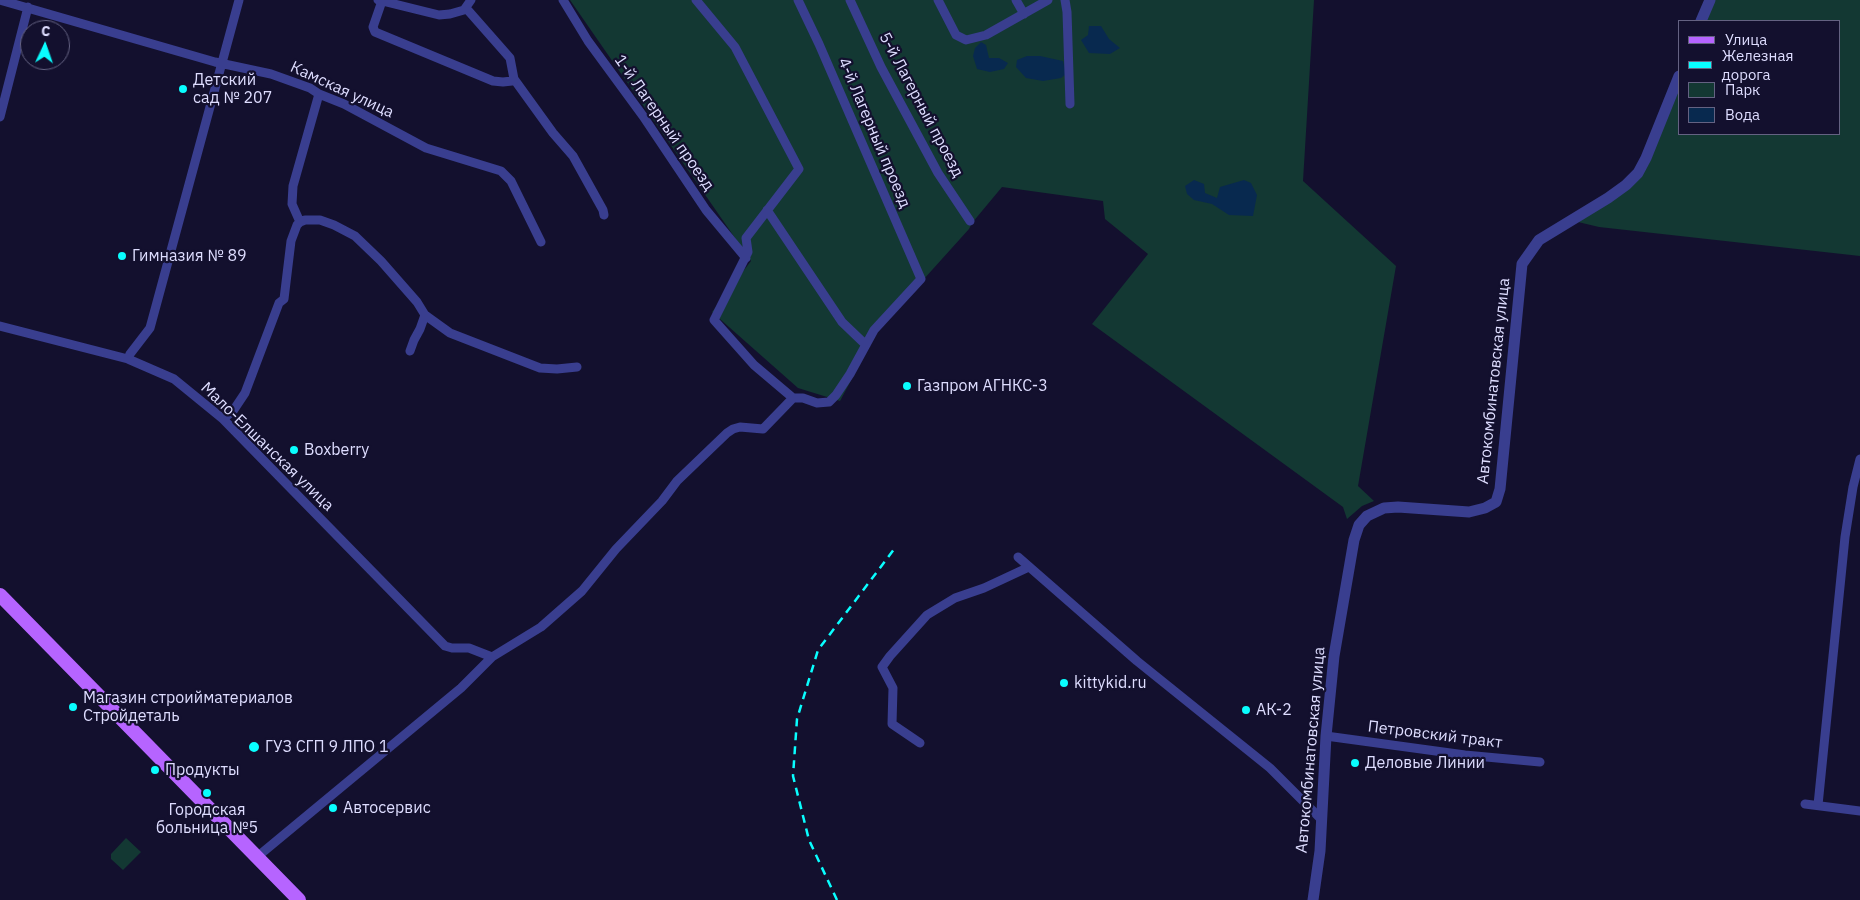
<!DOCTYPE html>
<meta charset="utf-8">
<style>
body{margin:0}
#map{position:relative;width:1860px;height:900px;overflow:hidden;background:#13102e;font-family:"IBM Plex Sans",sans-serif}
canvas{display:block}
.legend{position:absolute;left:1678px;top:20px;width:162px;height:115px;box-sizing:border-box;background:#13102e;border:1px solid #646282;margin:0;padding:6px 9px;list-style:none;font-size:15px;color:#deddff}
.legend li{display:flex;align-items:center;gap:10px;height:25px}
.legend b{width:25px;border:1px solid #646282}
.north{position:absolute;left:20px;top:20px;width:50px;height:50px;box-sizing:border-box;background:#13102e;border:1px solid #646282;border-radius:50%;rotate:3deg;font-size:14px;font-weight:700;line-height:20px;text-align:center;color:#deddff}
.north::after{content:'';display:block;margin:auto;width:18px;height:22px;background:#09feff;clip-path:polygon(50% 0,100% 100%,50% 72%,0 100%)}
</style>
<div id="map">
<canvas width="1860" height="900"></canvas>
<ul class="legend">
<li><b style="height:6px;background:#b664ff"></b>Улица</li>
<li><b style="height:6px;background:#09feff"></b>Железная дорога</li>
<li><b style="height:14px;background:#133833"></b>Парк</li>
<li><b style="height:14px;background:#08294f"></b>Вода</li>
</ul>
<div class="north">С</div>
</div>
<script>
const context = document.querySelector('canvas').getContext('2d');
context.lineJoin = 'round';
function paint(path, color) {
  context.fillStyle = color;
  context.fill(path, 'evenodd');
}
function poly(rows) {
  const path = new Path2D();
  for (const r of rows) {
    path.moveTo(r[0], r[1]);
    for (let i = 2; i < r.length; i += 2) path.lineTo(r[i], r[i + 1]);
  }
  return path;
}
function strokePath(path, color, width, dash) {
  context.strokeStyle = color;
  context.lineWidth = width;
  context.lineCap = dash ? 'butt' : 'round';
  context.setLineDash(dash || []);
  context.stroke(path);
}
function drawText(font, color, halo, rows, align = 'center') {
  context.font = font + ' "IBM Plex Sans",sans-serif';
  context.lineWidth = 4.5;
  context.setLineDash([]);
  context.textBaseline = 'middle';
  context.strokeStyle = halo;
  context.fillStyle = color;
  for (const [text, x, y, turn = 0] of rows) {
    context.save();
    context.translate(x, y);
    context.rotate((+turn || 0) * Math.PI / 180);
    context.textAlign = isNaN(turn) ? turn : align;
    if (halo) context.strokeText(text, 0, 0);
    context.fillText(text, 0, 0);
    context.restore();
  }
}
const green = poly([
 [570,0,1314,0,1303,181,1396,266,1358,486,1374,501,1362,506,1347,519,1343,507,1092,324,1148,254,1105,219,1103,201,1002,187,972,223,969,229,878,330,840,401,798,388,712,312,751,261],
 [1710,0,1860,0,1860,256,1599,227,1578,222,1638,173,1679,76,1679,134,1839,134,1839,21,1701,21],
 [126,838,141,852,123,870,111,859,111,854]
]);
const water = poly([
 [1089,26,1101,26,1109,39,1120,48,1110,54,1089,53,1081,40,1088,35],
 [981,42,986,45,989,58,999,58,1008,63,1004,69,990,72,977,69,973,56,975,48],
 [1027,56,1040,56,1063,61,1066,74,1061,78,1043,81,1026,78,1016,67,1017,60],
 [1194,180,1204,184,1205,193,1217,198,1220,187,1244,180,1251,183,1257,195,1253,216,1229,215,1212,204,1194,200,1187,194,1185,186]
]);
const minor = poly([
 [0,0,215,62,271,74,310,88,319,94,344,104,426,148,501,171,511,181,541,242],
 [378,0,439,15,450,14,464,10,471,0],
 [563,0,588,41,643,116,706,210,746,258],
 [696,0,735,47,799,169,746,238,748,252,714,320,754,365,793,398,803,398,817,403,829,402,836,395,850,374,874,330,921,279,819,44,798,0],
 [850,0,881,67,938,173,970,221],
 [938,0,956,35,966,40,986,35,1048,0],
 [1016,0,1024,14],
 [1065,0,1067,12,1070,104],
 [382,1,373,27,375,32,493,81,503,82,512,81,514,79],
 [466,8,510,58,514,79,553,133,573,156,603,210,604,215],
 [0,117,28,7],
 [767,210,842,322,866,345],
 [300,222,305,220,320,220,334,225,355,236,381,261,417,302,425,315,450,333,540,368,557,369,577,367],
 [0,326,128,359,174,379,223,419,445,646,452,648,469,648,492,657],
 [410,351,414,340,420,329,425,315],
 [128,359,130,354,150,328,239,0],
 [223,419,233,411,245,393,279,303,284,299,291,241,297,225,300,222,292,204,293,186,319,94],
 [1018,557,1137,661,1270,768,1321,819],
 [1326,736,1465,755,1540,762],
 [920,743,892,724,893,688,882,667,890,656,927,615,955,598,984,588,1029,567],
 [1805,804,1860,811],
 [1818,805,1845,537,1853,487,1860,459],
 [257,857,461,688,492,657,541,627,582,591,616,549,662,501,677,481,727,433,733,429,740,427,763,429,793,398]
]);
const tertiary = poly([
 [1701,21,1710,0],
 [1313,900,1320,851,1326,736,1334,656,1354,540,1359,525,1367,516,1384,508,1398,507,1469,512,1485,508,1496,502,1500,489,1522,264,1539,240,1608,198,1626,185,1638,173,1646,158,1679,76]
]);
const primary = poly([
 [0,595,299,900]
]);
const rail = poly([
 [837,900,809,840,793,776,797,719,818,650,895,548]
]);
const markers = [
 [183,89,5,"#09feff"],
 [122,256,5,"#09feff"],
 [907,386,5,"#09feff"],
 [294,450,5,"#09feff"],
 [1064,683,5,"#09feff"],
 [73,707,5,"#09feff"],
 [1246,710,5,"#09feff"],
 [254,747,6,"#09feff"],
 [1355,763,5,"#09feff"],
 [155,770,5,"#09feff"],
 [207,793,5,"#09feff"],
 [333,808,5,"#09feff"]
];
const poiNames = [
 ["Детский",193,80],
 ["сад № 207",193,98],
 ["Гимназия № 89",132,256],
 ["Газпром АГНКС-3",917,386],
 ["Boxberry",304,450],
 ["kittykid.ru",1074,683],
 ["Магазин строийматериалов",83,698],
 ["Стройдеталь",83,716],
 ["АК-2",1256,710],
 ["ГУЗ СГП 9 ЛПО 1",265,747],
 ["Деловые Линии",1365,763],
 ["Продукты",165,770],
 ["Автосервис",343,808],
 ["Городская",207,810,"center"],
 ["больница №5",207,828,"center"]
];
const streetNames = [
 ["Камская улица",342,90,25],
 ["5-й Лагерный проезд",921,105,62],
 ["1-й Лагерный проезд",664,123,55],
 ["4-й Лагерный проезд",874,133,67],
 ["Автокомбинатовская улица",1494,381,-84],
 ["Мало-Елшанская улица",267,447,44],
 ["Петровский тракт",1435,735,7],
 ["Автокомбинатовская улица",1311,750,-85]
];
paint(green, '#133833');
paint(water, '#08294f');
strokePath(minor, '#393e8f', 9);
strokePath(tertiary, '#393e8f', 11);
strokePath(primary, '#b664ff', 14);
strokePath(rail, '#09feff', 2.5, [8, 6]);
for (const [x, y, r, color] of markers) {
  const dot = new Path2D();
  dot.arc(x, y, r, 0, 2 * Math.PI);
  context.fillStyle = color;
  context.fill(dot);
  strokePath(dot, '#13102e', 2);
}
drawText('16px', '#deddff', '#13102e', poiNames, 'left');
drawText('16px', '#deddff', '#13102e', streetNames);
</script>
